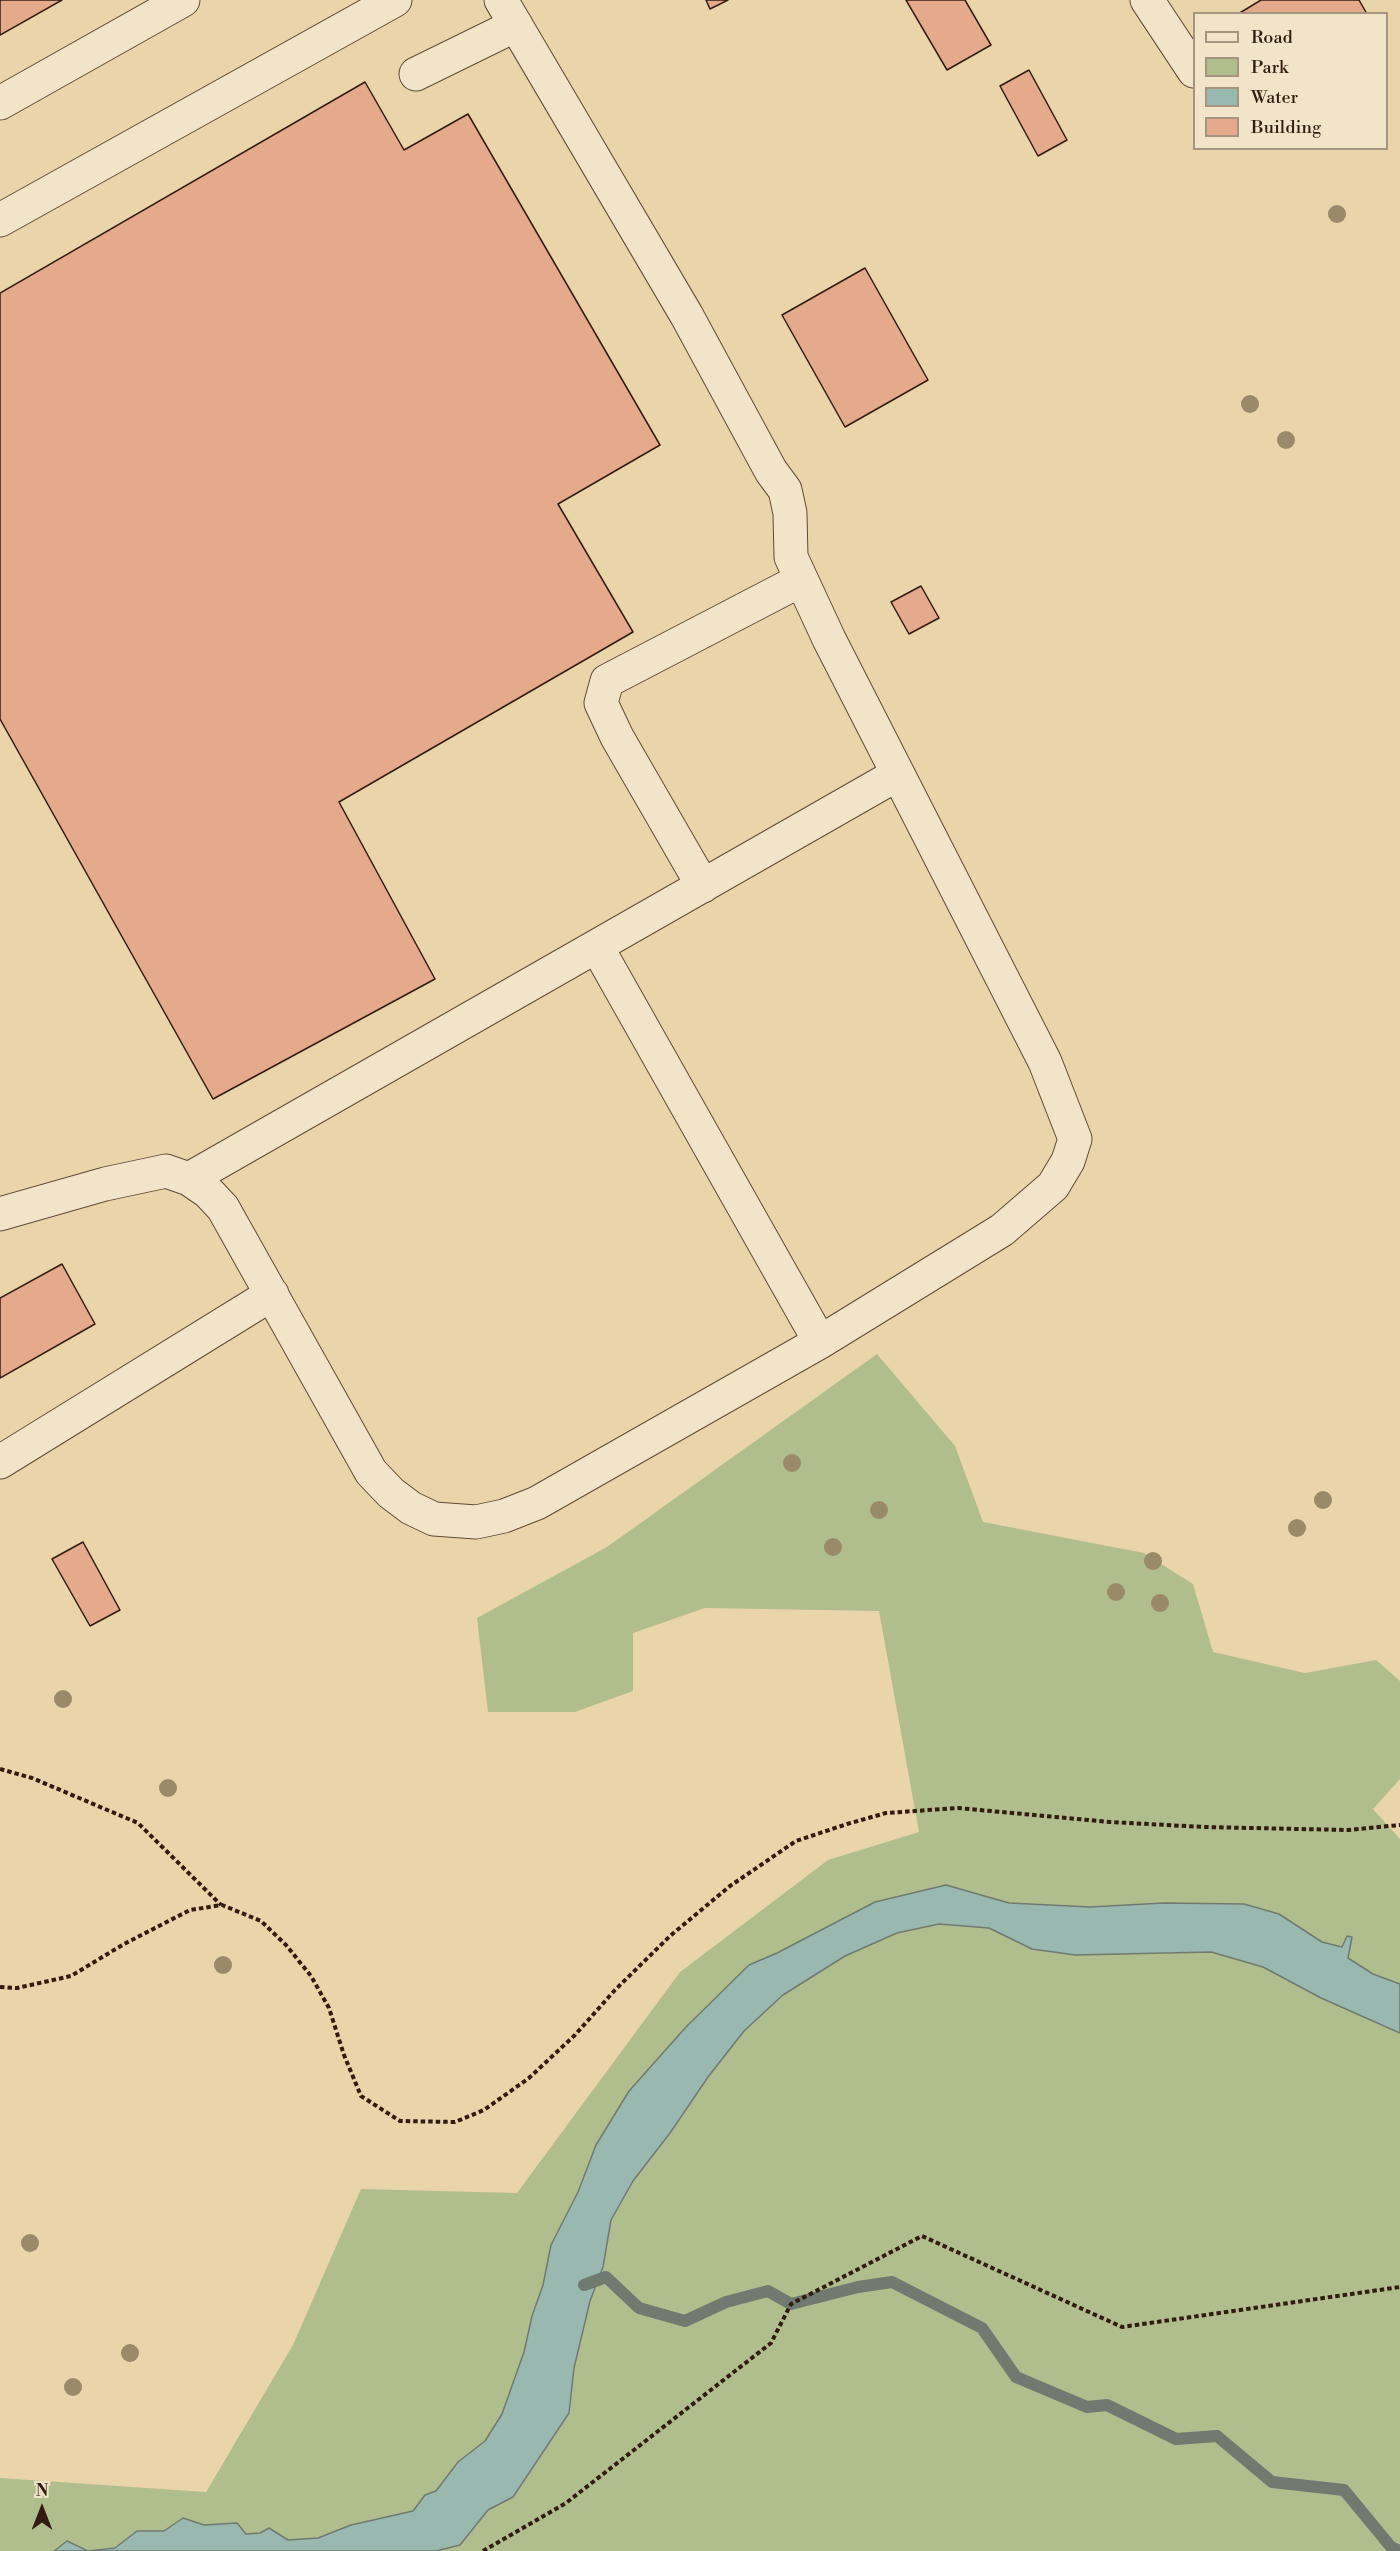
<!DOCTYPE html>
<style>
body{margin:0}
#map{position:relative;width:1400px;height:2551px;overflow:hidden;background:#ead5aa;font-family:"Libre Bodoni",serif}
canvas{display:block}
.legend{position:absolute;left:1193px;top:12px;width:195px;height:138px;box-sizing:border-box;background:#f1e4c8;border:2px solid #a5947f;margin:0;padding:8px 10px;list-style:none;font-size:18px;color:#321c11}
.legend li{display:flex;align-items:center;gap:12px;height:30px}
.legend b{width:30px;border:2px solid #a5947f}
.north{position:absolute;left:12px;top:2479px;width:60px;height:60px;-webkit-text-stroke:4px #f1e4c8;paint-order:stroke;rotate:0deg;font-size:16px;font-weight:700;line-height:24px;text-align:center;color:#321c11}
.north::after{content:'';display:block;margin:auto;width:21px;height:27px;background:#321c11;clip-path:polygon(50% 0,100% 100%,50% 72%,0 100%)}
</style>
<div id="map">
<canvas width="1400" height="2551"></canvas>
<ul class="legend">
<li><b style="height:8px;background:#f1e4c8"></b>Road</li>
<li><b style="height:16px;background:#b0be8d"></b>Park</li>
<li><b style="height:16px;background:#99b8af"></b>Water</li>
<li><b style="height:16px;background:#e5a98b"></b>Building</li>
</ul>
<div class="north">N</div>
</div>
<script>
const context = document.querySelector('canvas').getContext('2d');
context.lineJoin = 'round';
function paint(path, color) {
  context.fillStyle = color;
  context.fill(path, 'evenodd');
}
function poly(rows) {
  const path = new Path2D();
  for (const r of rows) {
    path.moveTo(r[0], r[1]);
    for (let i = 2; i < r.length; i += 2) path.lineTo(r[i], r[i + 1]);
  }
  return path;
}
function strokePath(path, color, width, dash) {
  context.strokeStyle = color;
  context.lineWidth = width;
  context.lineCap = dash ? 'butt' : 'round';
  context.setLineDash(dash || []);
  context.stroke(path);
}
const green = poly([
 [877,1354,955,1446,983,1522,1144,1553,1193,1584,1213,1652,1305,1673,1376,1660,1400,1681,1400,1779,1373,1809,1400,1839,1400,1984,1373,1974,1348,1958,1342,1947,1322,1942,1279,1914,1164,1903,1090,1907,1009,1903,946,1885,875,1902,777,1953,749,1965,686,2027,629,2091,596,2145,578,2192,551,2245,543,2285,532,2316,524,2352,502,2414,485,2441,458,2462,436,2491,425,2495,413,2511,351,2525,318,2538,287,2540,269,2528,260,2533,246,2534,237,2523,204,2525,183,2518,164,2531,137,2531,115,2548,88,2551,67,2541,54,2551,0,2551,0,2478,206,2492,293,2345,361,2189,517,2193,680,1972,828,1860,919,1832,879,1611,705,1608,633,1633,633,1691,575,1712,488,1712,477,1618,607,1547],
 [939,1924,989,1928,1032,1949,1145,1954,1211,1952,1263,1967,1321,1998,1400,2033,1400,2551,436,2551,460,2545,488,2510,513,2497,569,2413,574,2368,590,2301,603,2267,611,2220,633,2181,670,2133,708,2077,744,2031,783,1995,845,1956,897,1933]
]);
const water = poly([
 [946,1885,1009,1903,1090,1907,1164,1903,1244,1904,1279,1914,1322,1942,1342,1947,1347,1936,1352,1937,1348,1958,1373,1974,1400,1984,1400,2033,1321,1998,1263,1967,1211,1952,1075,1955,1032,1949,989,1928,939,1924,897,1933,845,1956,783,1995,744,2031,708,2077,670,2133,633,2181,611,2220,603,2267,590,2301,574,2368,569,2413,513,2497,488,2510,460,2545,436,2551,54,2551,67,2541,88,2551,115,2548,137,2531,164,2531,183,2518,204,2525,237,2523,246,2534,260,2533,269,2528,288,2540,318,2538,351,2525,413,2511,425,2495,436,2491,458,2462,485,2441,502,2414,524,2352,532,2316,543,2285,551,2245,578,2192,596,2145,629,2091,686,2027,749,1965,777,1953,875,1902,946,1885]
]);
const stream = poly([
 [584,2285,606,2277,639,2308,685,2321,726,2302,768,2291,791,2304,858,2287,892,2282,982,2328,1016,2377,1087,2407,1107,2405,1176,2439,1217,2436,1272,2482,1344,2490,1391,2547,1400,2551]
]);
const building = poly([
 [0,0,62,0,0,35,0,0],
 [706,0,728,0,710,9,706,0],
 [906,0,965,0,991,45,947,70,906,0],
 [1261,0,1359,0,1367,14,1238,14,1261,0],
 [1029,70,1067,140,1038,156,1000,86,1029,70],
 [365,82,404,150,468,114,660,445,558,504,633,632,339,802,435,979,213,1099,0,719,0,293,365,82],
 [865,268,928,380,845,427,782,315,865,268],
 [921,586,939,618,909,634,891,602,921,586],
 [62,1264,95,1324,0,1378,0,1298,62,1264],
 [83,1542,120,1610,90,1626,52,1559,83,1542]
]);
const path = poly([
 [0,1769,32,1778,138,1823,221,1905],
 [0,1987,17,1988,71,1976,124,1944,190,1910,222,1905,261,1921,286,1945,311,1976,329,2008,344,2055,361,2096,400,2121,455,2122,484,2110,529,2078,575,2035,615,1990,670,1936,730,1886,796,1841,847,1824,886,1813,958,1808,1110,1822,1204,1827,1348,1830,1400,1825],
 [483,2551,566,2503,771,2343,791,2304,922,2236,1122,2327,1400,2287]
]);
const minor = poly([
 [1147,0,1194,71],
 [416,74,516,25],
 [0,103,183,0],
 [0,220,395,0],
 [703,886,617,737,601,703,607,681,801,580],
 [597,947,820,1342],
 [189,1179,898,774],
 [0,1214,105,1184,166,1171,189,1179,208,1192,223,1208,371,1472,391,1493,411,1508,434,1519,476,1522,504,1516,537,1503,820,1342,1002,1230,1053,1186,1068,1161,1075,1139,1045,1062,829,639,791,557,790,513,785,490,771,471,687,316,501,0],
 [0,1462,272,1294]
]);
const trees = [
 [1337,214],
 [1250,404],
 [1286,440],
 [792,1463],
 [1323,1500],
 [879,1510],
 [1297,1528],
 [833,1547],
 [1153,1561],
 [1116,1592],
 [1160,1603],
 [63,1699],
 [168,1788],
 [223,1965],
 [30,2243],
 [130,2353],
 [73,2387]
];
paint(green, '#b0be8d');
paint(water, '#99b8af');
strokePath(water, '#707a70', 1.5);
strokePath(stream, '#707a70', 12);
paint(building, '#e5a98b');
strokePath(building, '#321c11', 1.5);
strokePath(minor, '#604a37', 35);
strokePath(path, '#321c11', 4, [4.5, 3]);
strokePath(minor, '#f1e4c8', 33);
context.fillStyle = '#9a8a6a';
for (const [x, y] of trees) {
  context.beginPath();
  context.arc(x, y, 9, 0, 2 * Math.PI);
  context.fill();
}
</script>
